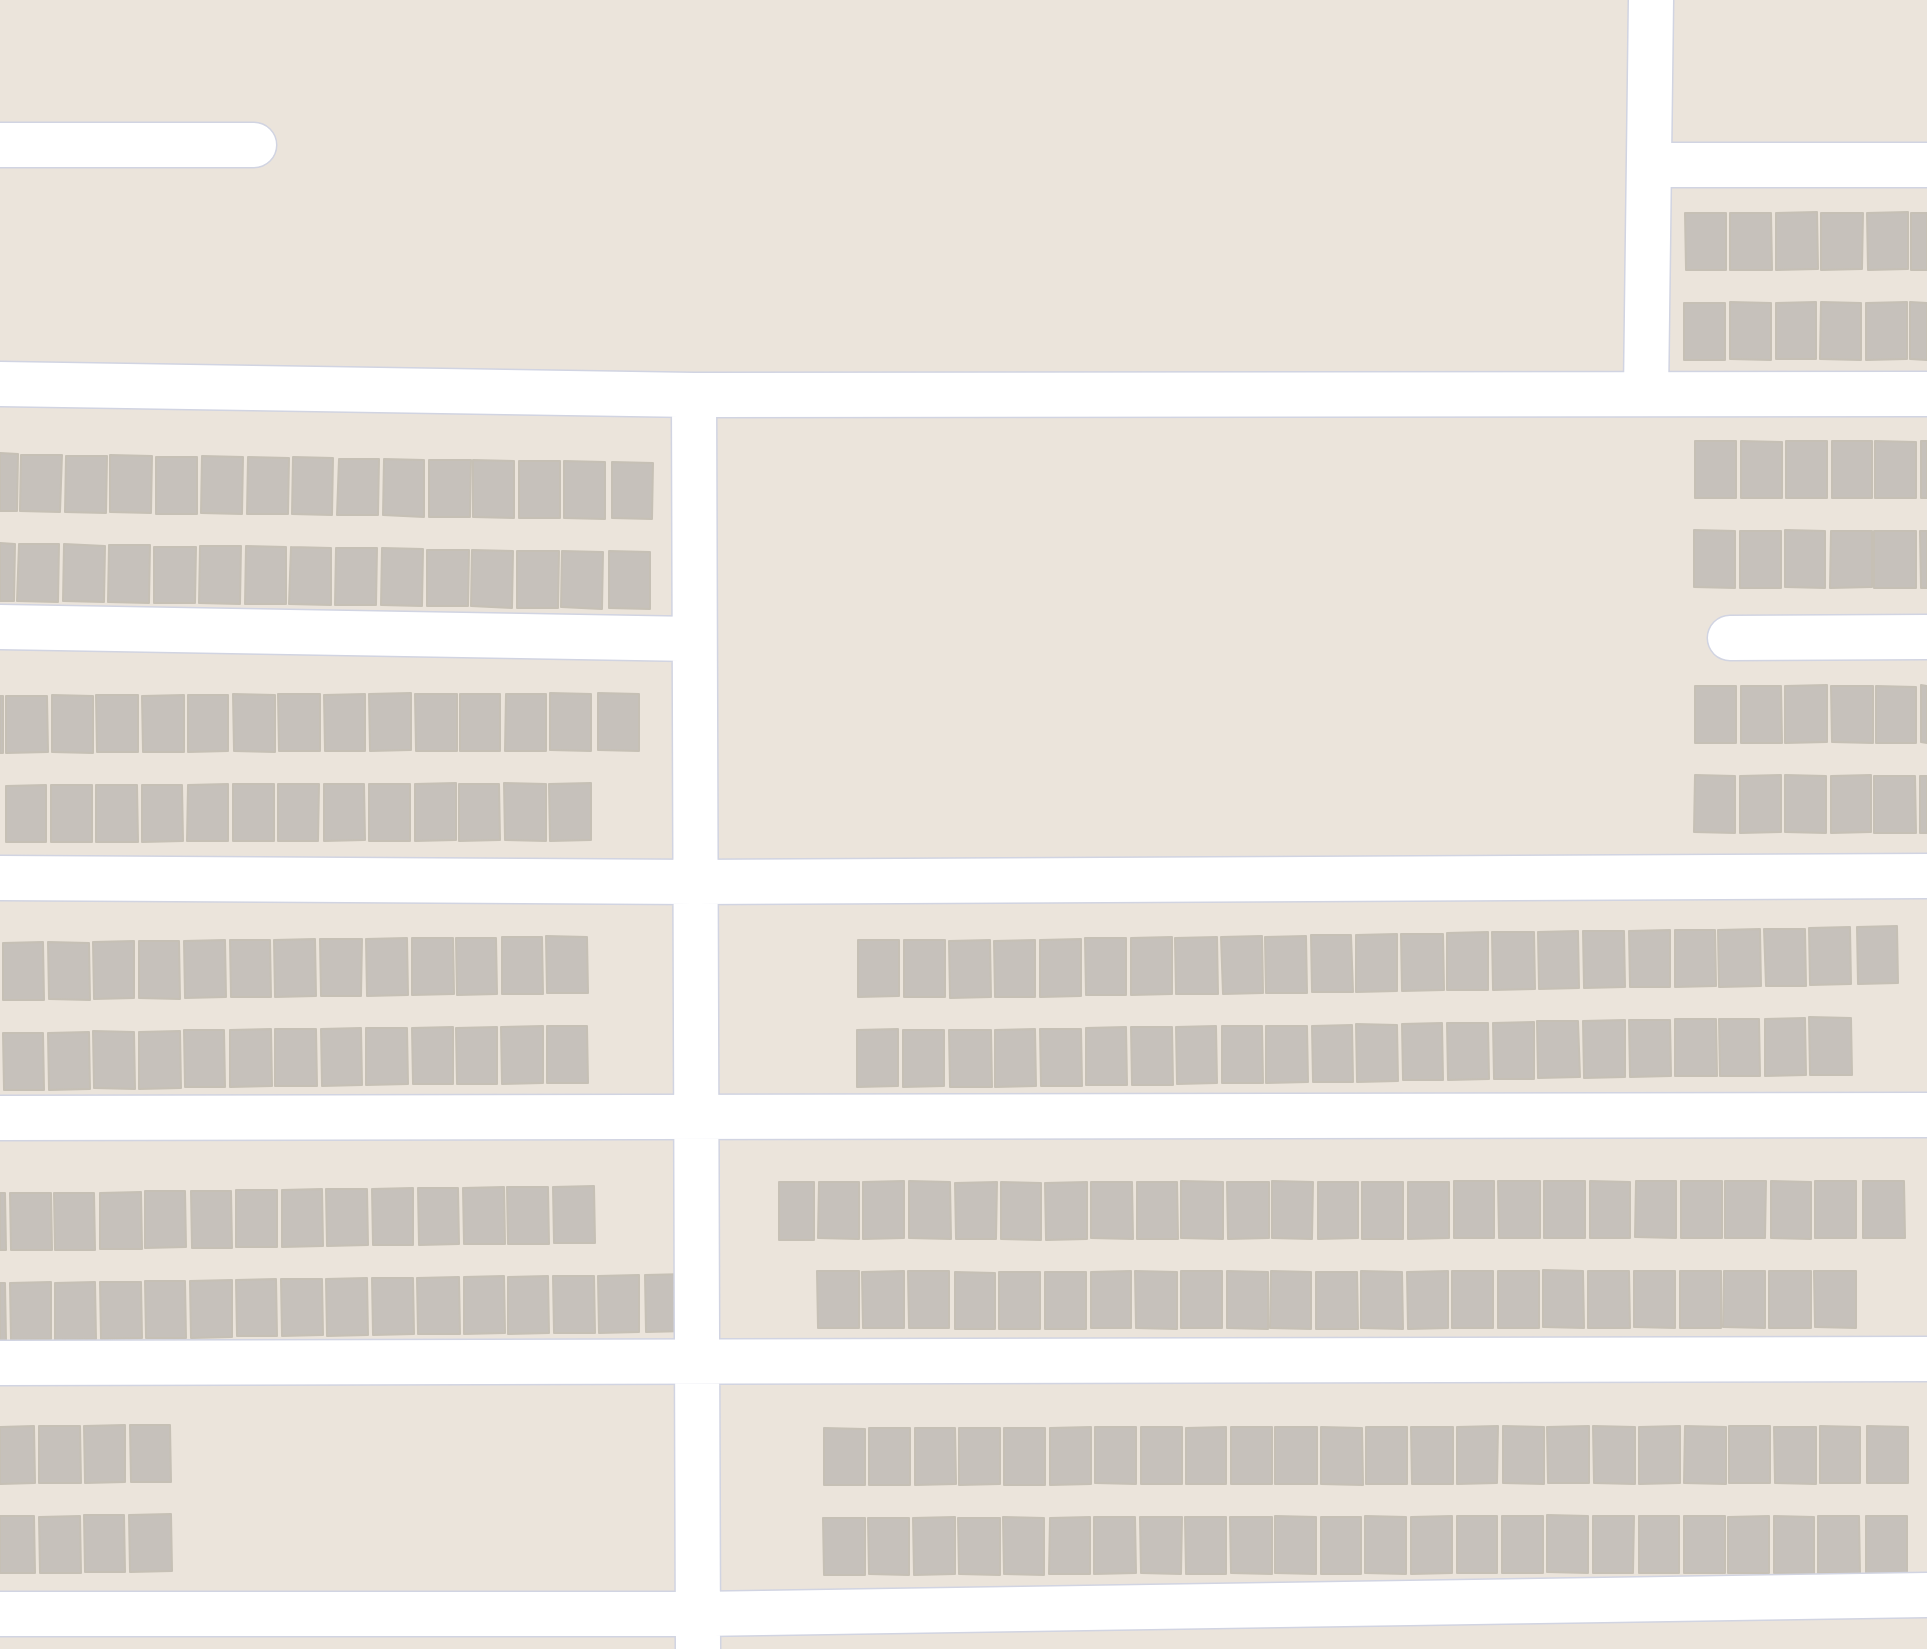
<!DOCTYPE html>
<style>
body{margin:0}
canvas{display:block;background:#ebe4db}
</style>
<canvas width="1927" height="1649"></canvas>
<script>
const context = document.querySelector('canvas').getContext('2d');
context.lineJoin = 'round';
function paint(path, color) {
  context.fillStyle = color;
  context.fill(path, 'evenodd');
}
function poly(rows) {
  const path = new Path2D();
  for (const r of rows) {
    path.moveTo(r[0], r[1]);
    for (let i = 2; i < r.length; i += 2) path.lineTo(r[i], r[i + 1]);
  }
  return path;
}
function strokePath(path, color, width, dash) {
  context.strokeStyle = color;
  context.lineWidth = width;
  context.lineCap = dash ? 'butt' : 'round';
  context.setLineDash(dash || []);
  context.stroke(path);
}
const building = poly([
 [1817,212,1818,269,1776,270,1776,213,1817,212],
 [1908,212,1908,269,1868,270,1867,213,1908,212],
 [1685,213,1726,213,1726,270,1686,270,1685,213],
 [1730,213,1771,213,1772,270,1730,270,1730,213],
 [1821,213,1863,213,1862,269,1821,270,1821,213],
 [1911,213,1927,213,1927,270,1911,270,1911,213],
 [1730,302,1771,303,1771,360,1730,359,1730,302],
 [1816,302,1816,359,1776,359,1776,303,1816,302],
 [1821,302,1861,303,1861,360,1820,359,1821,302],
 [1907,302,1907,359,1866,360,1866,303,1907,302],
 [1910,302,1927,303,1927,360,1910,359,1910,302],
 [1684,303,1725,303,1725,360,1684,360,1684,303],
 [1695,441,1736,441,1736,498,1695,498,1695,441],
 [1741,441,1782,442,1782,498,1741,498,1741,441],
 [1786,441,1827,441,1827,498,1786,498,1786,441],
 [1832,441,1872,441,1872,498,1832,498,1832,441],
 [1875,441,1916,442,1916,498,1875,498,1875,441],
 [1921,441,1927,441,1927,498,1921,498,1921,441],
 [0,453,18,454,17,511,0,511,0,453],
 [21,455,62,455,60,512,20,511,21,455],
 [110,455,152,456,151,513,110,512,110,455],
 [66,456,107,456,106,513,65,512,66,456],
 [202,456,243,457,242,514,201,513,202,456],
 [156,457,197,457,197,514,156,514,156,457],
 [248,457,289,458,288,514,247,514,248,457],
 [293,457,333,458,332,515,292,514,293,457],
 [339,459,379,459,378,515,337,515,339,459],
 [384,459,424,460,424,517,383,515,384,459],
 [429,460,471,460,470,517,429,517,429,460],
 [473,460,514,461,514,518,473,517,473,460],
 [519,461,560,461,560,518,519,518,519,461],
 [564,461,605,462,605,519,564,518,564,461],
 [612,462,653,463,652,519,612,518,612,462],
 [1694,530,1735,531,1735,588,1694,587,1694,530],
 [1785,530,1825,531,1825,588,1785,587,1785,530],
 [1740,531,1781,531,1781,588,1740,588,1740,531],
 [1831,531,1872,531,1872,587,1830,588,1831,531],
 [1874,531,1916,531,1916,588,1874,588,1874,531],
 [1920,531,1927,531,1927,588,1921,588,1920,531],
 [0,543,15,544,14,601,0,601,0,543],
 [19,544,59,544,58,602,17,601,19,544],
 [64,544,105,546,104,602,63,601,64,544],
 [109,545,150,545,149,603,108,602,109,545],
 [200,546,241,546,240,604,199,603,200,546],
 [246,546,286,547,286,604,245,604,246,546],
 [154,547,196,547,195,603,154,603,154,547],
 [291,547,331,548,331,605,289,604,291,547],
 [336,548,377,548,376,605,335,605,336,548],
 [382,548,423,549,422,606,381,605,382,548],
 [427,550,469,550,468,606,427,606,427,550],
 [472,550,513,551,512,608,471,606,472,550],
 [517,551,559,551,558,608,517,608,517,551],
 [562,551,603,552,602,609,561,607,562,551],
 [609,551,650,552,650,609,609,608,609,551],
 [1827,685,1827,742,1785,743,1785,686,1827,685],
 [1921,685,1927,686,1927,743,1921,742,1921,685],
 [1695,686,1736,686,1736,743,1695,743,1695,686],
 [1741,686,1781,686,1782,743,1741,743,1741,686],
 [1831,686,1873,686,1873,743,1832,742,1831,686],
 [1876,686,1916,687,1916,743,1876,743,1876,686],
 [411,693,411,750,370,751,369,694,411,693],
 [550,693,591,694,591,751,550,750,550,693],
 [598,693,639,694,639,751,598,750,598,693],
 [233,694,275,695,275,752,234,751,233,694],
 [278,694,320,694,320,751,279,751,278,694],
 [365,694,365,751,325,751,324,695,365,694],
 [415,694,457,694,457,751,416,751,415,694],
 [460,694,500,694,500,751,460,751,460,694],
 [506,694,546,694,546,751,505,751,506,694],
 [52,695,93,696,93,753,52,752,52,695],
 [96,695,138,695,138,752,97,752,96,695],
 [184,695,184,752,143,752,142,696,184,695],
 [188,695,228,695,228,751,188,752,188,695],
 [0,696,3,696,3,753,0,753,0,696],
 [6,696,47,696,48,752,6,753,6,696],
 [1695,775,1735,776,1735,833,1694,832,1695,775],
 [1781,775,1781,832,1740,833,1740,776,1781,775],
 [1785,775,1826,776,1826,833,1785,832,1785,775],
 [1871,775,1871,832,1831,833,1831,776,1871,775],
 [1874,776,1915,776,1916,833,1874,833,1874,776],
 [1920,776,1927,776,1927,833,1920,833,1920,776],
 [456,783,456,840,415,841,415,784,456,783],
 [504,783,546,784,546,841,505,840,504,783],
 [591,783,591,840,550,841,549,784,591,783],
 [228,784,228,841,187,841,188,785,228,784],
 [233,784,274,784,274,841,233,841,233,784],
 [278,784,319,784,318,841,278,841,278,784],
 [324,784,364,784,365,840,324,841,324,784],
 [369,784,410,784,410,841,369,841,369,784],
 [459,784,499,784,500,840,459,841,459,784],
 [46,785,46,842,6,842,6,786,46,785],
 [51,785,92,785,92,842,51,842,51,785],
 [96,785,137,785,138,842,96,842,96,785],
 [142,785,182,785,183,841,142,842,142,785],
 [1897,926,1898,983,1858,984,1857,927,1897,926],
 [1850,927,1851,984,1810,985,1809,928,1850,927],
 [1760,929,1761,986,1719,987,1718,930,1760,929],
 [1764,929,1805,929,1806,986,1766,986,1764,929],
 [1670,930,1670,987,1630,987,1629,931,1670,930],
 [1675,930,1715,930,1716,986,1675,987,1675,930],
 [1578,931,1579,988,1539,989,1538,932,1578,931],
 [1583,931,1624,931,1625,987,1584,988,1583,931],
 [1488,932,1488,990,1447,990,1447,933,1488,932],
 [1492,932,1534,932,1535,989,1493,990,1492,932],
 [1397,934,1397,991,1356,992,1356,935,1397,934],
 [1401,934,1443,934,1444,990,1402,991,1401,934],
 [1311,935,1351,935,1353,992,1312,992,1311,935],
 [546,936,587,937,588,993,547,993,546,936],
 [1262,936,1263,993,1223,994,1221,937,1262,936],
 [1306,936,1307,993,1266,993,1265,937,1306,936],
 [502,937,542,937,543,994,502,994,502,937],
 [1172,937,1172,994,1131,995,1131,938,1172,937],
 [1217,937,1218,994,1176,994,1175,938,1217,937],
 [407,938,408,995,367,996,366,939,407,938],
 [412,938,453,938,454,994,412,995,412,938],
 [456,938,496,938,497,994,457,995,456,938],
 [1085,938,1126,938,1126,995,1086,995,1085,938],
 [315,939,316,996,275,997,274,940,315,939],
 [320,939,362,939,361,996,321,996,320,939],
 [1081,939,1081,996,1040,997,1040,940,1081,939],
 [225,940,226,997,185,998,184,941,225,940],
 [230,940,270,940,271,997,231,997,230,940],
 [858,940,899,940,899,996,858,997,858,940],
 [904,940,945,940,945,997,904,997,904,940],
 [990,940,991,997,950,998,949,941,990,940],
 [1035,940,1035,997,995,997,994,941,1035,940],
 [134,941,134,998,94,999,93,942,134,941],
 [139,941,179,941,180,999,139,998,139,941],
 [43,942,44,1000,3,1000,3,943,43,942],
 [48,942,89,943,90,1000,49,999,48,942],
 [1809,1017,1851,1018,1852,1075,1810,1075,1809,1017],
 [1805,1018,1806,1075,1765,1076,1765,1019,1805,1018],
 [1675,1019,1716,1019,1717,1076,1675,1076,1675,1019],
 [1719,1019,1759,1019,1760,1076,1720,1076,1719,1019],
 [1625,1020,1625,1077,1584,1078,1583,1021,1625,1020],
 [1629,1020,1670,1020,1671,1076,1630,1077,1629,1020],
 [1537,1021,1578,1021,1580,1077,1538,1078,1537,1021],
 [1534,1022,1534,1079,1494,1079,1493,1023,1534,1022],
 [1442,1023,1443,1080,1403,1080,1402,1024,1442,1023],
 [1447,1023,1488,1023,1489,1079,1448,1080,1447,1023],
 [1356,1024,1397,1025,1398,1081,1357,1082,1356,1024],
 [1352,1025,1353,1082,1313,1082,1312,1026,1352,1025],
 [543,1026,543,1083,502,1084,501,1027,543,1026],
 [547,1026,587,1026,588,1083,547,1083,547,1026],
 [1216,1026,1217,1083,1177,1084,1176,1027,1216,1026],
 [1222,1026,1262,1026,1263,1083,1222,1083,1222,1026],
 [1266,1026,1307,1026,1308,1082,1266,1083,1266,1026],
 [453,1027,453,1084,413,1084,412,1028,453,1027],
 [497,1027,497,1084,457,1084,456,1028,497,1027],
 [1126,1027,1127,1085,1086,1085,1086,1028,1126,1027],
 [1131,1027,1172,1027,1173,1085,1132,1085,1131,1027],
 [361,1028,362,1085,322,1086,321,1029,361,1028],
 [366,1028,407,1028,408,1084,366,1085,366,1028],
 [271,1029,272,1086,230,1087,230,1030,271,1029],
 [275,1029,316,1029,317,1086,275,1086,275,1029],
 [898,1029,898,1086,857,1087,857,1030,898,1029],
 [1035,1029,1036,1086,995,1087,995,1030,1035,1029],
 [1040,1029,1081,1029,1082,1086,1041,1086,1040,1029],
 [184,1030,224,1030,225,1087,185,1087,184,1030],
 [903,1030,944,1030,944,1086,903,1087,903,1030],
 [949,1030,991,1030,992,1087,950,1087,949,1030],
 [93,1031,134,1032,135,1089,94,1088,93,1031],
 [180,1031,181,1088,139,1089,139,1032,180,1031],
 [89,1032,90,1089,49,1090,48,1033,89,1032],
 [3,1033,43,1033,44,1090,4,1090,3,1033],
 [904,1181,904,1238,863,1239,863,1182,904,1181],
 [909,1181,950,1182,951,1239,909,1238,909,1181],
 [1181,1181,1223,1182,1223,1239,1181,1238,1181,1181],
 [1272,1181,1313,1182,1312,1239,1272,1238,1272,1181],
 [1454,1181,1494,1181,1494,1238,1454,1238,1454,1181],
 [1498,1181,1540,1181,1540,1238,1499,1238,1498,1181],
 [1544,1181,1585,1181,1585,1238,1544,1238,1544,1181],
 [1590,1181,1630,1182,1630,1238,1590,1238,1590,1181],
 [1636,1181,1676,1181,1676,1238,1635,1237,1636,1181],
 [1681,1181,1722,1181,1722,1238,1681,1238,1681,1181],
 [1725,1181,1766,1181,1765,1238,1725,1238,1725,1181],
 [1771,1181,1811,1182,1811,1239,1771,1238,1771,1181],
 [1815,1181,1856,1181,1856,1238,1815,1238,1815,1181],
 [1863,1181,1904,1181,1905,1238,1863,1238,1863,1181],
 [779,1182,814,1182,814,1240,779,1240,779,1182],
 [819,1182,859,1182,859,1239,818,1238,819,1182],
 [997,1182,996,1239,956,1239,955,1183,997,1182],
 [1001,1182,1041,1183,1041,1240,1001,1239,1001,1182],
 [1087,1182,1087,1239,1046,1240,1045,1183,1087,1182],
 [1091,1182,1132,1182,1133,1239,1091,1238,1091,1182],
 [1137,1182,1177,1182,1178,1239,1137,1239,1137,1182],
 [1227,1182,1269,1182,1269,1238,1228,1239,1227,1182],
 [1318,1182,1358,1182,1358,1238,1318,1239,1318,1182],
 [1362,1182,1403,1182,1403,1239,1362,1239,1362,1182],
 [1408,1182,1449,1182,1449,1238,1408,1239,1408,1182],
 [594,1186,595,1243,554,1243,553,1187,594,1186],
 [504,1187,505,1244,464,1244,463,1188,504,1187],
 [507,1187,548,1187,549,1244,508,1244,507,1187],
 [413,1188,413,1245,373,1245,372,1189,413,1188],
 [418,1188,458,1188,459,1244,419,1245,418,1188],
 [322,1189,323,1246,282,1247,282,1190,322,1189],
 [326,1189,367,1189,368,1245,327,1246,326,1189],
 [236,1190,277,1190,277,1247,236,1247,236,1190],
 [145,1191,185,1191,186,1247,145,1248,145,1191],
 [191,1191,231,1191,232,1248,192,1248,191,1191],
 [141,1192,142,1249,100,1249,100,1193,141,1192],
 [0,1193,5,1193,6,1250,0,1250,0,1193],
 [10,1193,51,1193,52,1250,11,1250,10,1193],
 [54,1193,94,1193,95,1250,55,1250,54,1193],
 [1543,1270,1583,1271,1584,1328,1543,1327,1543,1270],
 [817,1271,859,1271,859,1328,818,1328,817,1271],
 [904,1271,904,1328,863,1328,862,1272,904,1271],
 [908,1271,949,1271,949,1328,909,1328,908,1271],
 [1131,1271,1131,1328,1091,1328,1091,1272,1131,1271],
 [1135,1271,1177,1272,1177,1329,1136,1328,1135,1271],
 [1181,1271,1222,1271,1222,1328,1181,1328,1181,1271],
 [1227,1271,1268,1272,1268,1329,1227,1328,1227,1271],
 [1271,1271,1311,1272,1311,1329,1270,1328,1271,1271],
 [1361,1271,1402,1272,1403,1329,1361,1328,1361,1271],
 [1448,1271,1448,1328,1408,1329,1407,1272,1448,1271],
 [1452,1271,1493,1271,1493,1328,1452,1328,1452,1271],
 [1498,1271,1539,1271,1539,1328,1498,1328,1498,1271],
 [1588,1271,1629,1271,1630,1328,1588,1328,1588,1271],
 [1634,1271,1675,1271,1675,1328,1634,1327,1634,1271],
 [1680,1271,1721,1271,1721,1328,1680,1328,1680,1271],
 [1724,1271,1765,1271,1765,1328,1723,1327,1724,1271],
 [1769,1271,1811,1271,1811,1328,1769,1328,1769,1271],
 [1814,1271,1856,1271,1856,1328,1815,1327,1814,1271],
 [955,1272,995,1273,995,1329,955,1329,955,1272],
 [999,1272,1040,1272,1040,1329,999,1329,999,1272],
 [1045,1272,1086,1272,1086,1329,1045,1329,1045,1272],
 [1316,1272,1357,1272,1358,1329,1316,1329,1316,1272],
 [687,1274,687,1331,646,1332,645,1275,687,1274],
 [639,1275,639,1332,599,1333,598,1276,639,1275],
 [504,1276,505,1333,464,1334,464,1277,504,1276],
 [548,1276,549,1333,508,1334,508,1277,548,1276],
 [553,1276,594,1276,595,1333,554,1333,553,1276],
 [459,1277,460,1334,418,1334,417,1278,459,1277],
 [367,1278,368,1335,327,1336,326,1279,367,1278],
 [372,1278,413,1278,414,1334,373,1335,372,1278],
 [276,1279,277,1336,237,1336,236,1280,276,1279],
 [281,1279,322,1279,323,1335,282,1336,281,1279],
 [232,1280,232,1337,191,1338,190,1281,232,1280],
 [145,1281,185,1281,186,1338,146,1338,145,1281],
 [51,1282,51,1339,11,1340,10,1283,51,1282],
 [95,1282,96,1339,55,1340,55,1283,95,1282],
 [100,1282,141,1282,142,1338,101,1339,100,1282],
 [0,1283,5,1283,6,1340,0,1340,0,1283],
 [125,1425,125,1482,85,1483,84,1426,125,1425],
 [130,1425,170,1425,171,1482,131,1482,130,1425],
 [34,1426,35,1483,0,1484,0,1427,34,1426],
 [39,1426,80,1426,81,1483,39,1483,39,1426],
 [1498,1426,1497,1483,1457,1484,1457,1427,1498,1426],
 [1503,1426,1544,1427,1544,1484,1503,1483,1503,1426],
 [1589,1426,1589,1483,1548,1483,1547,1427,1589,1426],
 [1593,1426,1635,1427,1635,1484,1594,1483,1593,1426],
 [1680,1426,1680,1483,1639,1484,1639,1427,1680,1426],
 [1685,1426,1726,1427,1726,1484,1684,1483,1685,1426],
 [1729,1426,1770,1426,1770,1483,1729,1483,1729,1426],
 [1820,1426,1860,1427,1860,1483,1820,1483,1820,1426],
 [1867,1426,1908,1427,1908,1483,1867,1483,1867,1426],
 [1091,1427,1091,1484,1050,1485,1050,1428,1091,1427],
 [1095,1427,1136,1427,1136,1484,1095,1483,1095,1427],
 [1141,1427,1182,1427,1182,1484,1141,1484,1141,1427],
 [1226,1427,1226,1484,1186,1484,1186,1428,1226,1427],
 [1231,1427,1272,1427,1272,1484,1231,1484,1231,1427],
 [1275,1427,1317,1427,1317,1484,1275,1484,1275,1427],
 [1321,1427,1362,1428,1363,1485,1321,1484,1321,1427],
 [1366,1427,1407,1427,1407,1484,1366,1484,1366,1427],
 [1411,1427,1453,1427,1453,1484,1412,1484,1411,1427],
 [1774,1427,1816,1427,1816,1484,1775,1483,1774,1427],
 [824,1428,865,1429,865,1485,824,1485,824,1428],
 [869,1428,910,1428,910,1485,869,1485,869,1428],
 [915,1428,955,1428,956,1484,915,1485,915,1428],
 [959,1428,1000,1428,1000,1484,959,1485,959,1428],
 [1004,1428,1045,1428,1045,1485,1004,1485,1004,1428],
 [171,1514,172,1571,130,1572,129,1515,171,1514],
 [84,1515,124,1515,125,1572,85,1572,84,1515],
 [1547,1515,1588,1516,1588,1573,1547,1572,1547,1515],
 [0,1516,34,1516,35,1573,0,1573,0,1516],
 [80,1516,81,1573,40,1573,39,1517,80,1516],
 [1275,1516,1316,1517,1316,1574,1275,1573,1275,1516],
 [1365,1516,1406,1517,1406,1574,1365,1573,1365,1516],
 [1452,1516,1452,1573,1411,1574,1411,1517,1452,1516],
 [1457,1516,1497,1516,1497,1573,1457,1573,1457,1516],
 [1502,1516,1543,1516,1543,1573,1502,1573,1502,1516],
 [1593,1516,1634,1516,1633,1573,1593,1573,1593,1516],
 [1639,1516,1679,1516,1679,1573,1639,1573,1639,1516],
 [1684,1516,1725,1516,1725,1573,1684,1573,1684,1516],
 [1769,1516,1769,1573,1728,1573,1728,1517,1769,1516],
 [1774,1516,1814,1517,1814,1574,1774,1573,1774,1516],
 [1818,1516,1859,1516,1860,1573,1818,1573,1818,1516],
 [1866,1516,1907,1516,1907,1573,1866,1573,1866,1516],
 [955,1517,955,1574,914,1575,913,1518,955,1517],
 [1003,1517,1044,1518,1044,1575,1004,1574,1003,1517],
 [1090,1517,1090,1574,1049,1574,1050,1518,1090,1517],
 [1094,1517,1135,1517,1136,1573,1094,1574,1094,1517],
 [1140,1517,1182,1517,1181,1574,1141,1573,1140,1517],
 [1185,1517,1226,1517,1226,1574,1186,1574,1185,1517],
 [1230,1517,1272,1517,1272,1574,1231,1573,1230,1517],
 [1321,1517,1361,1517,1361,1574,1321,1574,1321,1517],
 [823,1518,865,1518,865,1575,824,1575,823,1518],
 [868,1518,909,1518,909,1575,869,1574,868,1518],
 [958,1518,1000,1518,1000,1575,959,1574,958,1518]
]);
const street = poly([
 [0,145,254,145],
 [1649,165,1927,165],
 [0,384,694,395,1927,394],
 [1646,394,1651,0],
 [694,395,698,1649],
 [0,627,694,639],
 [1730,638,1927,637],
 [0,878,695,882,1927,876],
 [0,1118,1927,1115],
 [0,1363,1927,1359],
 [0,1614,698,1614,1927,1595]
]);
paint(building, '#c6c1bb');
strokePath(building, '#c6c0b5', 2);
strokePath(street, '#d1d4e2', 47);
strokePath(street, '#fff', 44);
</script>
